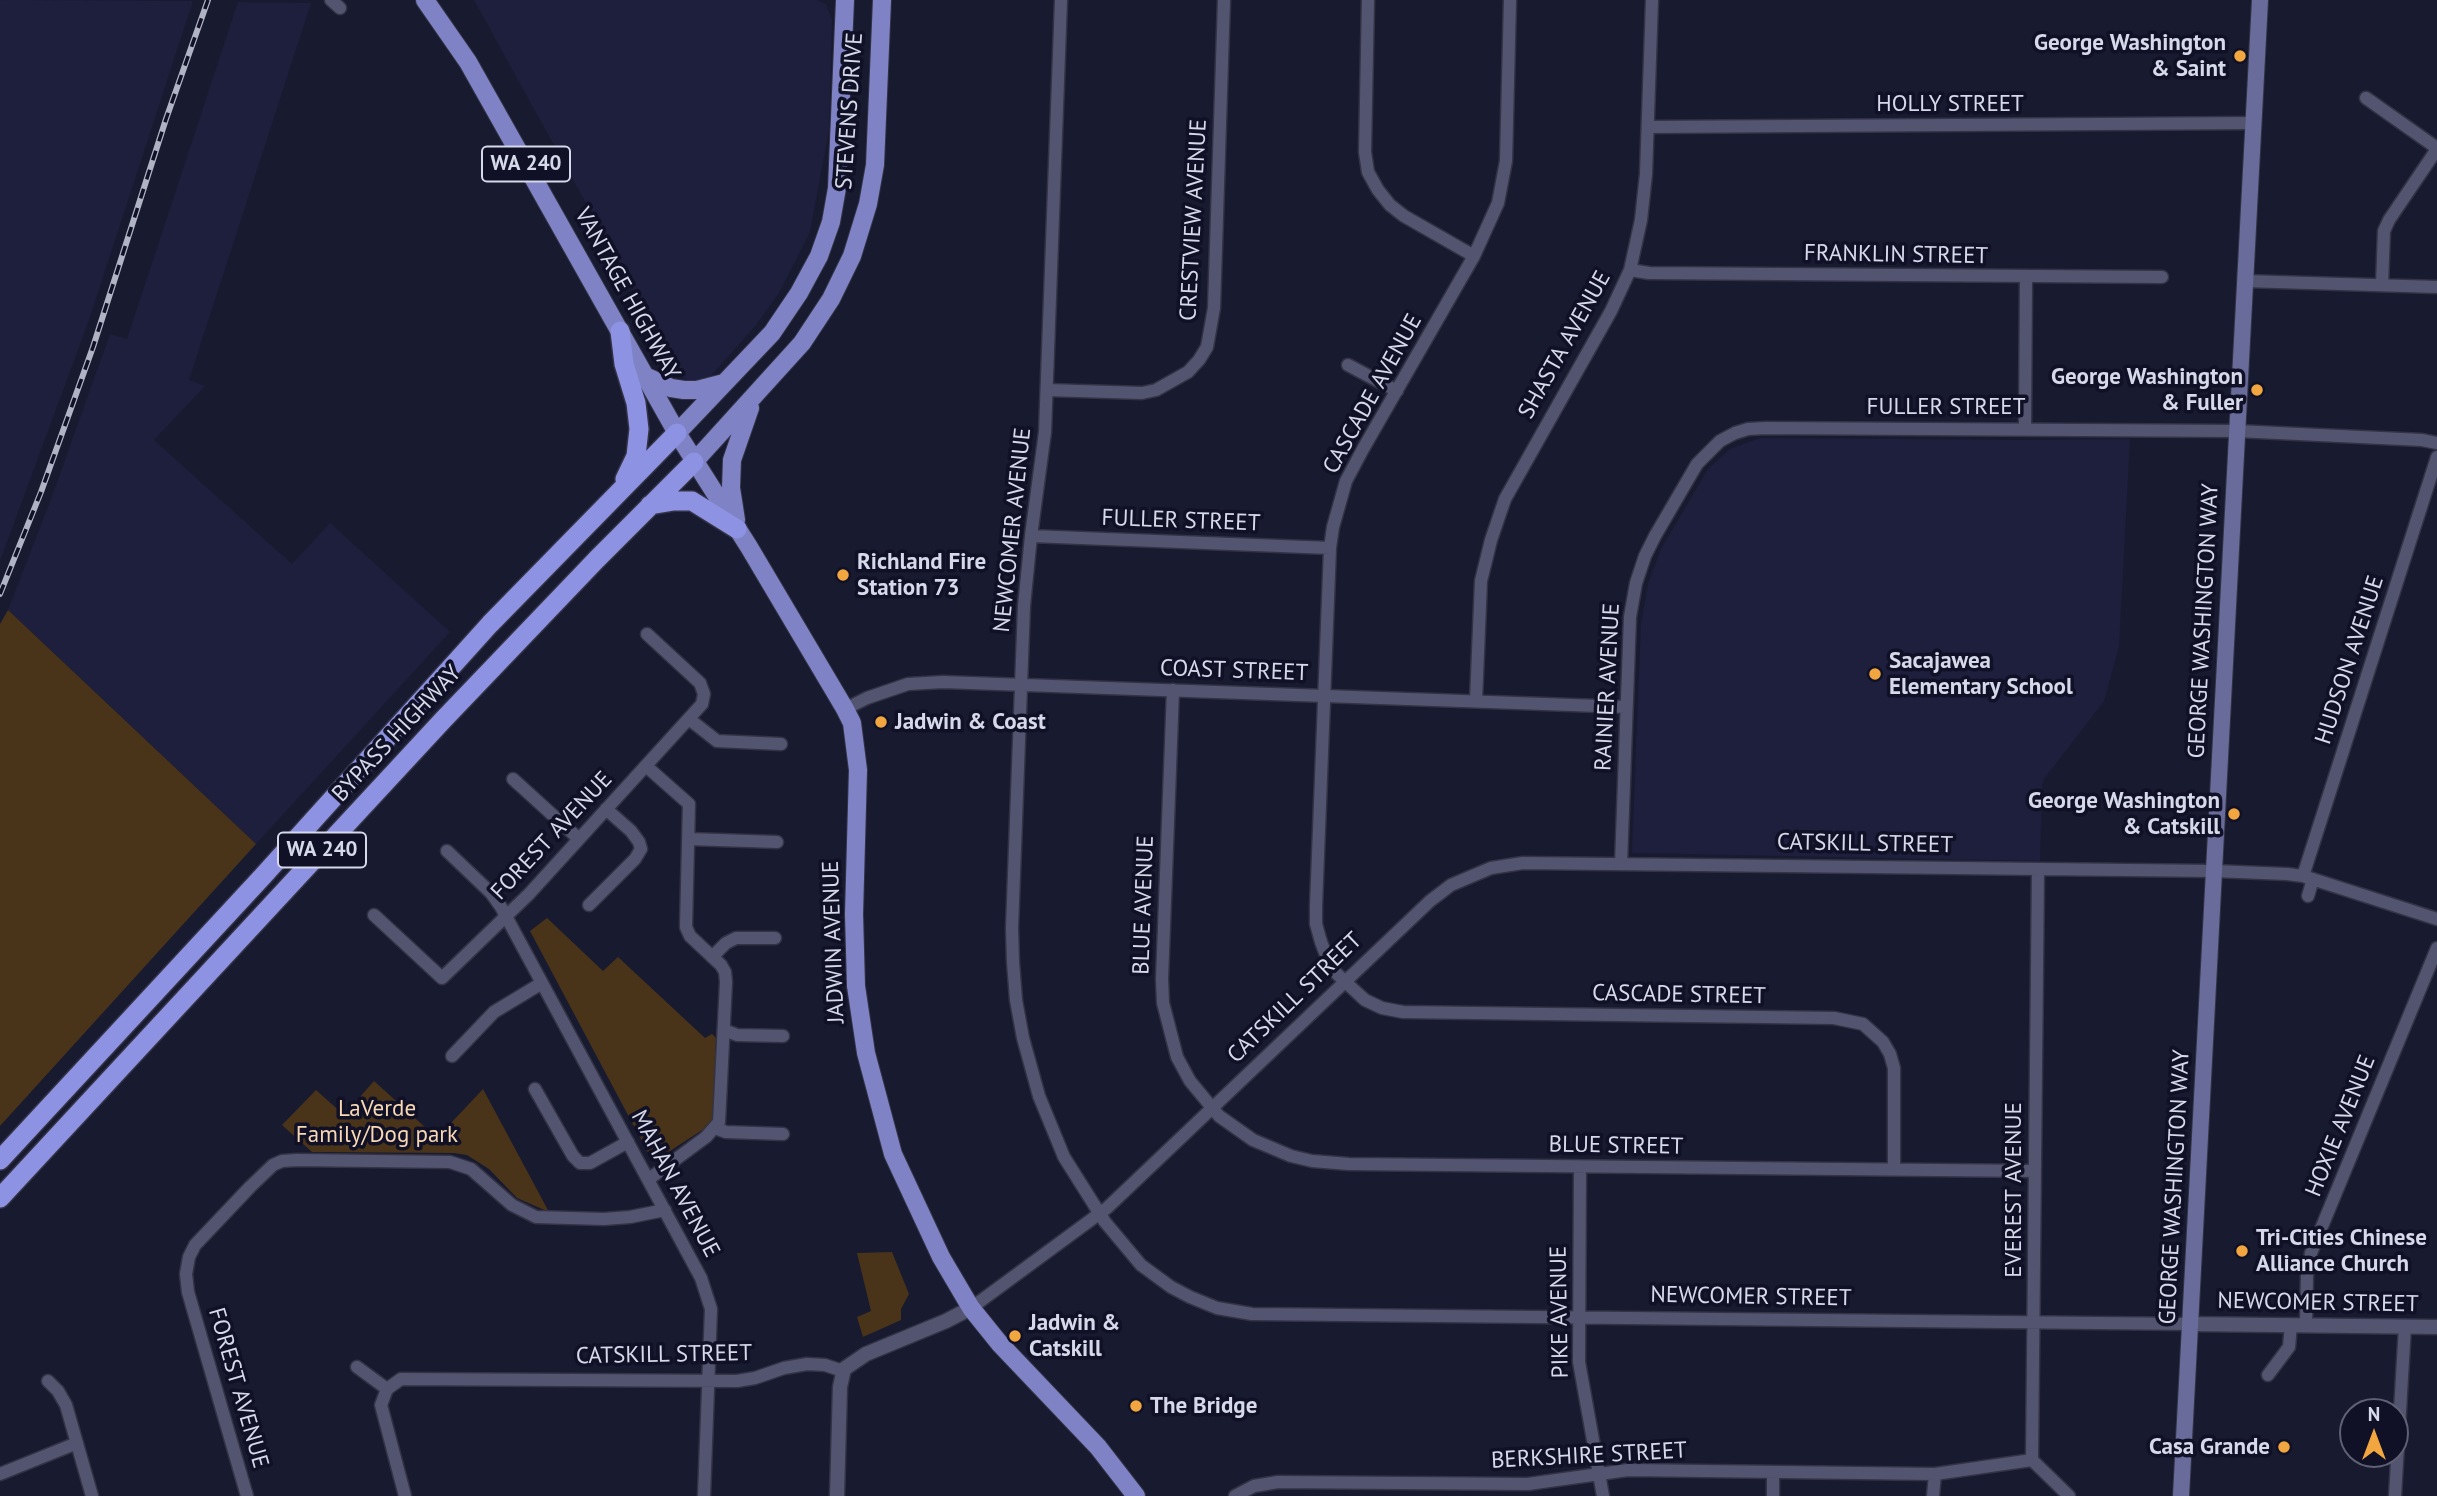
<!DOCTYPE html>
<style>
body{margin:0}
#map{position:relative;width:2437px;height:1496px;overflow:hidden;background:#181a30;font-family:"PT Sans",sans-serif}
canvas{display:block}
.north{position:absolute;left:2339px;top:1398px;width:70px;height:70px;box-sizing:border-box;background:#101026;border:2px solid #5f6074;border-radius:50%;rotate:0deg;font-size:19px;font-weight:700;line-height:28px;text-align:center;color:#d6d9e9}
.north::after{content:'';display:block;margin:auto;width:24px;height:32px;background:#f1a640;clip-path:polygon(50% 0,100% 100%,50% 72%,0 100%)}
</style>
<div id="map">
<canvas width="2437" height="1496"></canvas>
<div class="north">N</div>
</div>
<script>
const context = document.querySelector('canvas').getContext('2d');
context.lineJoin = 'round';
function paint(path, color) {
  context.fillStyle = color;
  context.fill(path, 'evenodd');
}
function poly(rows) {
  const path = new Path2D();
  for (const r of rows) {
    path.moveTo(r[0], r[1]);
    for (let i = 2; i < r.length; i += 2) path.lineTo(r[i], r[i + 1]);
  }
  return path;
}
function strokePath(path, color, width, dash) {
  context.strokeStyle = color;
  context.lineWidth = width;
  context.lineCap = dash ? 'butt' : 'round';
  context.setLineDash(dash || []);
  context.stroke(path);
}
function drawText(font, color, halo, rows, align = 'center') {
  context.font = font + ' "PT Sans",sans-serif';
  context.lineWidth = 7;
  context.setLineDash([]);
  context.textBaseline = 'middle';
  context.strokeStyle = halo;
  context.fillStyle = color;
  for (const [text, x, y, turn = 0] of rows) {
    context.save();
    context.translate(x, y);
    context.rotate((+turn || 0) * Math.PI / 180);
    context.textAlign = isNaN(turn) ? turn : align;
    if (halo) context.strokeText(text, 0, 0);
    context.fillText(text, 0, 0);
    context.restore();
  }
}
const built = poly([
 [0,0,193,1,89,320,0,561],
 [474,0,817,0,826,4,832,20,829,130,810,232,779,293,756,325,703,385,690,386,679,372],
 [238,2,311,3,189,380,205,386,154,440,292,564,330,523,450,632,256,844,8,610,51,499,110,334,127,339],
 [1760,438,2026,440,2130,439,2119,646,2104,701,2044,779,2042,786,2040,861,1632,853,1641,624,1648,584,1661,549,1708,469,1730,449]
]);
const green = poly([
 [8,610,256,844,0,1126,0,624],
 [547,918,603,971,618,957,705,1038,712,1034,716,1038,713,1123,653,1162,530,931],
 [374,1081,437,1138,483,1089,549,1212,517,1198,489,1169,467,1155,454,1153,312,1152,282,1125,316,1090,344,1115],
 [892,1252,909,1294,901,1309,901,1320,863,1337,857,1317,871,1311,857,1253]
]);
const minor = poly([
 [331,0,340,8],
 [1061,0,1045,432,1031,536,1024,606,1012,928,1013,962,1016,1000,1023,1038,1039,1096,1064,1157,1105,1222,1141,1265,1171,1287,1190,1297,1217,1308,1252,1314,2190,1324],
 [1368,0,1365,152,1368,172,1378,190,1390,205,1404,216,1474,256],
 [1510,0,1506,161,1498,203,1474,256,1363,449,1346,481,1333,527,1330,548,1316,906,1316,924,1321,942,1328,960,1336,973,1353,989,1365,1000,1382,1008,1403,1012,1834,1018,1863,1024,1883,1042,1890,1054,1894,1068,1894,1169],
 [2366,98,2437,148],
 [1648,127,2253,123],
 [1630,270,1649,273,2162,277],
 [2245,281,2437,287],
 [2382,285,2384,231,2389,220,2437,149],
 [1348,365,1397,391],
 [1047,390,1142,393,1156,390,1188,372,1199,360,1207,347,1214,308,1224,0],
 [2025,429,2026,277],
 [1031,536,1330,548],
 [1173,690,1162,979,1163,1003,1177,1057,1190,1081,1219,1116,1253,1140,1291,1156,1312,1161,1349,1164,2035,1171],
 [1476,700,1481,581,1491,540,1505,499,1611,311,1630,270,1641,220,1646,174,1652,0],
 [845,709,867,698,908,684,943,682,1626,707],
 [689,719,717,741,781,744],
 [646,766,689,804,686,927,690,936,721,965,725,972,726,982,719,1122,706,1137,649,1179],
 [513,779,579,839],
 [689,839,777,842],
 [447,851,491,893,501,907,701,1278,711,1309,704,1496],
 [1621,864,1630,617,1636,583,1645,556,1655,536,1697,464,1720,441,1735,433,1748,429,1766,428,2237,431,2422,440,2437,443],
 [2038,869,2032,1460,2069,1496],
 [2303,876,2437,457],
 [2308,896,2313,879],
 [589,905,635,859,641,849,639,842,631,831,606,809],
 [374,915,442,978,529,894,702,704,704,694,700,683,647,634],
 [712,957,726,943,736,938,775,938],
 [724,1030,737,1035,783,1036],
 [452,1056,494,1012,542,983],
 [535,1089,573,1156,580,1163,590,1163,628,1142],
 [715,1128,726,1132,783,1134],
 [1580,1167,1579,1362,1603,1496],
 [971,1308,1107,1208,1430,901,1451,885,1491,868,1523,863,2214,871,2287,874,2303,876,2437,919],
 [2306,1325,2307,1275,2311,1253,2437,948],
 [357,1367,387,1389],
 [2268,1375,2289,1347,2291,1325],
 [48,1381,58,1391,66,1405,92,1496],
 [0,1474,77,1443],
 [247,1496,188,1292,186,1274,189,1257,195,1245,250,1187,273,1165,282,1161,297,1160,450,1162,471,1169,512,1205,536,1217,604,1219,630,1217,665,1210],
 [405,1496,381,1405,387,1389,401,1379,737,1381,755,1378,784,1368,807,1364,825,1365,843,1371],
 [1235,1496,1254,1486,1278,1482,1528,1484,1628,1470,1935,1474,2032,1460],
 [1773,1496,1773,1472],
 [1933,1496,1935,1474],
 [2395,1496,2405,1326]
]);
const tertiary = poly([
 [2190,1324,2437,1327],
 [837,1496,840,1387,844,1369,866,1354,946,1321,971,1308]
]);
const secondary = poly([
 [2181,1496,2260,0]
]);
const primary = poly([
 [425,0,468,62,677,433,749,547,845,709,852,723,858,770,854,914,856,986,866,1053,893,1154,941,1257,971,1308,1000,1344,1098,1447,1136,1496],
 [645,376,671,388,684,390,697,390,724,383],
 [677,433,772,333,799,293,819,256,831,222,837,188,845,0],
 [694,462,802,343,831,299,852,256,868,204,875,165,882,0],
 [736,520,731,488,732,460,750,408]
]);
const trunk = poly([
 [620,331,624,364,636,403,639,429,636,456,625,479],
 [650,505,674,501,692,501,737,529],
 [0,1160,263,876,490,624,677,433],
 [0,1198,443,720,597,559,694,462]
]);
const rail = poly([
 [0,594,41,492,93,347,166,119,208,0]
]);
const markers = [
 [2240,56,7,"#f1a640"],
 [2257,390,7,"#f1a640"],
 [843,575,7,"#f1a640"],
 [1875,674,7,"#f1a640"],
 [881,722,7,"#f1a640"],
 [2234,814,7,"#f1a640"],
 [2242,1251,7,"#f1a640"],
 [1015,1336,7,"#f1a640"],
 [1136,1406,7,"#f1a640"],
 [2284,1447,7,"#f1a640"]
];
const shields = [
 [526,164,88],
 [322,850,88]
];
const shieldNames = [
 ["WA 240",526,164],
 ["WA 240",322,850]
];
const poiNames = [
 ["George Washington",2226,43,"right"],
 ["& Saint",2226,69,"right"],
 ["George Washington",2243,377,"right"],
 ["& Fuller",2243,403,"right"],
 ["Richland Fire",857,562],
 ["Station 73",857,588],
 ["Sacajawea",1889,661],
 ["Elementary School",1889,687],
 ["Jadwin & Coast",895,722],
 ["George Washington",2220,801,"right"],
 ["& Catskill",2220,827,"right"],
 ["Tri-Cities Chinese",2256,1238],
 ["Alliance Church",2256,1264],
 ["Jadwin &",1029,1323],
 ["Catskill",1029,1349],
 ["The Bridge",1150,1406],
 ["Casa Grande",2270,1447,"right"]
];
const streetNames = [
 ["HOLLY STREET",1950,104],
 ["STEVENS DRIVE",850,111,-86],
 ["CRESTVIEW AVENUE",1194,220,-87],
 ["FRANKLIN STREET",1896,255,1],
 ["VANTAGE HIGHWAY",627,294,61],
 ["SHASTA AVENUE",1565,345,-61],
 ["CASCADE AVENUE",1373,394,-61],
 ["FULLER STREET",1946,407],
 ["FULLER STREET",1181,521,2],
 ["NEWCOMER AVENUE",1013,530,-84],
 ["GEORGE WASHINGTON WAY",2204,621,-87],
 ["HUDSON AVENUE",2350,660,-72],
 ["COAST STREET",1234,671,2],
 ["RAINIER AVENUE",1608,687,-87],
 ["BYPASS HIGHWAY",397,734,-47],
 ["FOREST AVENUE",552,836,-47],
 ["CATSKILL STREET",1865,844,1],
 ["BLUE AVENUE",1144,905,-88],
 ["JADWIN AVENUE",834,942,-92],
 ["CASCADE STREET",1679,995,1],
 ["CATSKILL STREET",1295,998,-44],
 ["HOXIE AVENUE",2341,1126,-68],
 ["BLUE STREET",1616,1146,1],
 ["MAHAN AVENUE",675,1184,62],
 ["GEORGE WASHINGTON WAY",2175,1187,-87],
 ["EVEREST AVENUE",2014,1190,-90],
 ["NEWCOMER STREET",1751,1297,1],
 ["NEWCOMER STREET",2318,1303,1],
 ["PIKE AVENUE",1560,1312,-91],
 ["CATSKILL STREET",664,1355,-1],
 ["FOREST AVENUE",238,1388,74],
 ["BERKSHIRE STREET",1589,1456,-3]
];
const parkNames = [
 ["LaVerde",377,1109],
 ["Family/Dog park",377,1135]
];
paint(built, '#1e1f3c');
paint(green, '#4a3419');
strokePath(minor, '#333345', 15);
strokePath(tertiary, '#333345', 17);
strokePath(secondary, '#333345', 18);
strokePath(primary, '#333345', 20);
strokePath(trunk, '#333345', 22);
strokePath(minor, '#535570', 12);
strokePath(tertiary, '#535570', 14);
strokePath(secondary, '#696c9b', 16);
strokePath(primary, '#7f83c5', 18);
strokePath(trunk, '#8e92e2', 19);
strokePath(rail, '#b0b3c4', 6);
strokePath(rail, '#101026', 3.5, [10]);
for (const [x, y, r, color] of markers) {
  const dot = new Path2D();
  dot.arc(x, y, r, 0, 2 * Math.PI);
  context.fillStyle = color;
  context.fill(dot);
  strokePath(dot, '#101026', 2.5);
}
for (const [x, y, w] of shields) {
  const box = new Path2D();
  box.roundRect(x - w / 2, y - 17.5, w, 35, 5);
  context.fillStyle = '#101026';
  context.fill(box);
  strokePath(box, '#d6d9e9', 2);
}
drawText('bold 21px', '#d6d9e9', null, shieldNames);
drawText('bold 23px', '#d6d9e9', '#101026', poiNames, 'left');
drawText('23px', '#d6d9e9', '#101026', streetNames);
drawText('23px', '#f8d8b4', '#101026', parkNames);
</script>
